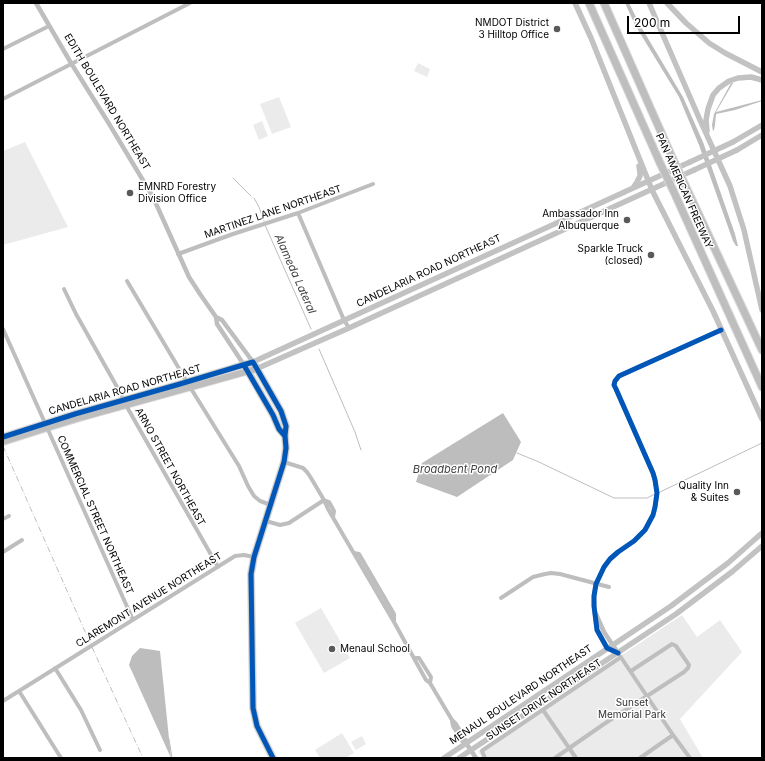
<!DOCTYPE html>
<style>
body{margin:0}
#map{position:relative;width:765px;height:761px;overflow:hidden;background:#fff;font-family:Inter,sans-serif}
canvas{display:block}
.frame{position:absolute;inset:0;border:4px solid #000;pointer-events:none}
.scale{position:absolute;left:627px;top:16px;width:113px;height:18px;box-sizing:border-box;border:2px solid #000;border-top:0;padding-left:5px;font-size:12px;line-height:14px;white-space:nowrap;color:#000;-webkit-text-stroke:3px #fff;paint-order:stroke}
</style>
<div id="map">
<canvas width="765" height="761"></canvas>
<div class="frame"></div>
<div class="scale">200 m</div>
</div>
<script>
const context = document.querySelector('canvas').getContext('2d');
context.lineJoin = 'round';
function paint(path, color) {
  context.fillStyle = color;
  context.fill(path, 'evenodd');
}
function poly(rows) {
  const path = new Path2D();
  for (const r of rows) {
    path.moveTo(r[0], r[1]);
    for (let i = 2; i < r.length; i += 2) path.lineTo(r[i], r[i + 1]);
  }
  return path;
}
function strokePath(path, color, width, dash) {
  context.strokeStyle = color;
  context.lineWidth = width;
  context.lineCap = dash ? 'butt' : 'round';
  context.setLineDash(dash || []);
  context.stroke(path);
}
function drawText(font, color, halo, rows, align = 'center') {
  context.font = font + ' Inter,sans-serif';
  context.lineWidth = 3;
  context.setLineDash([]);
  context.textBaseline = 'middle';
  context.strokeStyle = halo;
  context.fillStyle = color;
  for (const [text, x, y, turn = 0] of rows) {
    context.save();
    context.translate(x, y);
    context.rotate((+turn || 0) * Math.PI / 180);
    context.textAlign = isNaN(turn) ? turn : align;
    if (halo) context.strokeText(text, 0, 0);
    context.fillText(text, 0, 0);
    context.restore();
  }
}
const green = poly([
 [418,63,430,69,427,77,414,71],
 [279,97,291,127,272,134,260,104],
 [262,121,268,136,259,140,253,125],
 [25,142,68,227,3,245,3,151],
 [321,608,350,658,324,673,295,623],
 [682,615,697,637,720,620,742,652,680,719,703,758,482,758,478,751],
 [342,733,354,753,345,758,320,758,315,750],
 [362,736,366,744,356,750,351,742]
]);
const water = poly([
 [625,3,629,3,640,25,683,97,703,142,735,234,738,246,736,246,733,241,699,145,679,97,635,25],
 [731,83,733,83,716,112,762,100,762,101,735,110,716,114,715,125,714,130,713,131,712,125,714,114],
 [503,413,521,442,513,460,457,497,416,482,422,463],
 [140,648,160,651,171,758,129,665,132,656]
]);
const stream = poly([
 [233,178,251,196],
 [254,198,259,207,264,221],
 [265,225,311,329],
 [319,349,355,432,361,450],
 [517,453,539,462,614,498,647,498,655,494],
 [660,492,762,443],
 [169,739,172,758]
]);
const minor = poly([
 [3,49,49,26],
 [3,99,190,3],
 [298,213,344,320,349,328],
 [178,254,233,234,298,213,373,184],
 [127,281,190,387,239,466,248,486,254,496,260,501,271,505],
 [64,289,76,314,121,394,123,400,218,567],
 [3,329,133,620],
 [284,462,303,468,307,472,311,478,324,500,328,509,394,622,426,680,430,683,452,720,456,724,465,739,466,743],
 [324,500,329,502,334,511,333,517],
 [3,519,9,516],
 [266,521,280,525,289,523,324,500],
 [3,552,22,540],
 [354,553,359,554,394,614,394,621],
 [501,598,533,577,545,574,551,573,560,574,609,587],
 [620,656,673,735,690,758],
 [414,658,419,658,431,677,430,683],
 [55,668,81,710,100,750],
 [19,691,61,758],
 [3,701,235,556,244,555,254,557],
 [543,710,576,758],
 [452,721,453,726,462,741,466,743],
 [485,758,482,751,483,750,621,657],
 [555,758,604,724,684,672,688,668,689,665,676,646,672,644,631,671],
 [640,758,673,735]
]);
const tertiary = poly([
 [36,3,71,63,108,122,153,197,189,277,200,294,216,317,222,320,253,362],
 [216,317,217,324,244,365],
 [596,614,604,632,618,653],
 [618,653,607,648,597,630,594,606,594,596,596,584,604,567,610,559,618,552,634,541,645,530,653,515,655,507,657,493,655,480,653,473,616,389,614,385,615,381,619,376,721,330],
 [466,743,476,758]
]);
const secondary = poly([
 [575,3,591,38,652,190,713,311,762,419],
 [649,3,700,120,730,186,744,230,762,310],
 [667,3,686,23,709,43,725,53,762,72],
 [707,131,706,120,708,109,713,95,719,88,729,81,738,78,751,77,762,80],
 [733,142,762,125],
 [737,150,762,135],
 [633,188,637,182,640,176,640,173,639,166],
 [253,362,690,162],
 [256,369,349,328,694,170],
 [444,758,671,606,728,563,762,533],
 [459,758,676,614,733,571,762,546]
]);
const primary = poly([
 [246,368,273,415,279,429,285,436],
 [3,437,75,414,180,384,253,362,281,411,286,426,285,436,286,448,284,462,254,557,251,574,253,708,257,726,273,758],
 [3,442,47,428,83,417,256,369]
]);
const motorway = poly([
 [589,3,660,163],
 [604,3,672,157],
 [685,185,762,350],
 [673,190,762,387]
]);
const rail = poly([
 [3,446,91,645,143,758]
]);
const secondaryBridge = poly([
 [690,162,733,142],
 [694,170,737,150]
]);
const motorwayBridge = poly([
 [672,157,685,185],
 [660,163,673,190]
]);
const cycleway = poly([
 [245,367,273,415,279,429,285,436],
 [3,437,75,414,180,384,253,362,281,411,286,426,285,436,286,448,284,462,254,557,251,574,253,708,257,726,273,758],
 [618,653,607,648,597,630,594,606,594,596,596,584,604,567,610,559,618,552,634,541,645,530,653,515,655,507,657,493,655,480,653,473,616,389,614,385,615,381,619,376,721,330]
]);
const markers = [
 [557,29,4,"#595959"],
 [130,193,4,"#595959"],
 [627,220,4,"#595959"],
 [651,255,4,"#595959"],
 [737,492,4,"#595959"],
 [332,649,4,"#595959"]
];
const poiNames = [
 ["NMDOT District",549,23],
 ["3 Hilltop Office",549,35],
 ["EMNRD Forestry",138,187,"left"],
 ["Division Office",138,199,"left"],
 ["Ambassador Inn",619,214],
 ["Albuquerque",619,226],
 ["Sparkle Truck",643,249],
 ["(closed)",643,261],
 ["Quality Inn",729,486],
 ["& Suites",729,498],
 ["Menaul School",340,649,"left"]
];
const streetNames = [
 ["EDITH BOULEVARD NORTHEAST",107,102,59],
 ["PAN AMERICAN FREEWAY",684,191,66],
 ["MARTINEZ LANE NORTHEAST",273,212,-19],
 ["CANDELARIA ROAD NORTHEAST",429,271,-25],
 ["CANDELARIA ROAD NORTHEAST",125,390,-16],
 ["ARNO STREET NORTHEAST",170,467,61],
 ["COMMERCIAL STREET NORTHEAST",95,515,66],
 ["CLAREMONT AVENUE NORTHEAST",149,600,-32],
 ["MENAUL BOULEVARD NORTHEAST",521,695,-34],
 ["SUNSET DRIVE NORTHEAST",544,700,-34]
];
const parkNames = [
 ["Sunset",632,703],
 ["Memorial Park",632,715]
];
const waterNames = [
 ["Alameda Lateral",295,274,66],
 ["Broadbent Pond",455,470]
];
paint(green, '#ebebeb');
paint(water, '#bdbdbd');
strokePath(stream, '#bdbdbd', 1);
strokePath(primary, '#dbdbdb', 8);
strokePath(motorway, '#dbdbdb', 9);
strokePath(minor, '#bebebe', 4);
strokePath(tertiary, '#bebebe', 4.5);
strokePath(secondary, '#c2c2c2', 5.5);
strokePath(primary, '#bebebe', 6);
strokePath(motorway, '#bebebe', 7);
strokePath(rail, '#bebebe', 1, [6, 2, 1, 2]);
strokePath(motorwayBridge, '#dbdbdb', 9, []);
strokePath(secondaryBridge, '#c2c2c2', 5.5);
strokePath(motorwayBridge, '#bebebe', 7);
strokePath(cycleway, '#0057b8', 5);
for (const [x, y, r, color] of markers) {
  const dot = new Path2D();
  dot.arc(x, y, r, 0, 2 * Math.PI);
  context.fillStyle = color;
  context.fill(dot);
  strokePath(dot, '#fff', 1.5);
}
drawText('10px', '#000', '#fff', poiNames, 'right');
drawText('10px', '#000', '#fff', streetNames);
drawText('10px', '#313131', '#fff', parkNames);
drawText('italic 11px', '#424242', '#fff', waterNames);
</script>
